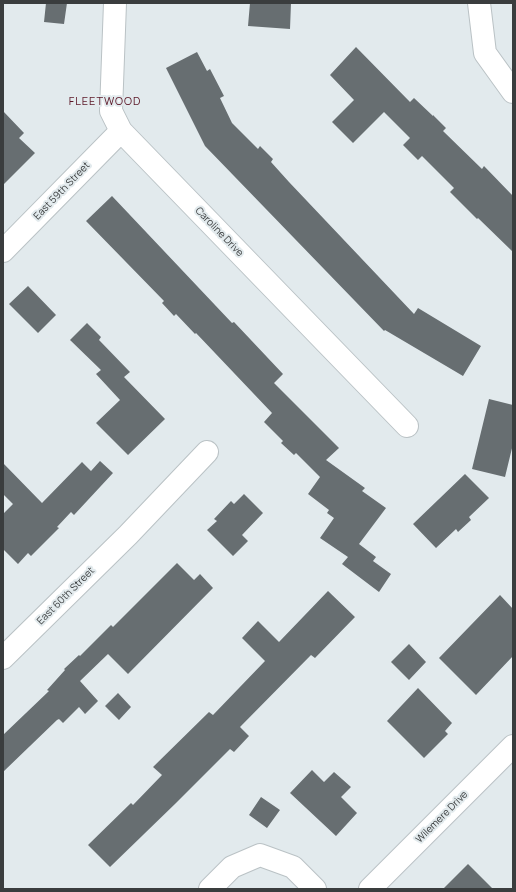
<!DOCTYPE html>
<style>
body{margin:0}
#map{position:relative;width:516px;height:892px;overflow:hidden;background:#e2eaed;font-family:Manrope,sans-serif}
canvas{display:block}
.frame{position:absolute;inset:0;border:4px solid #3a3d3e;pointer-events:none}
</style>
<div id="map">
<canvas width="516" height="892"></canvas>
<div class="frame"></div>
</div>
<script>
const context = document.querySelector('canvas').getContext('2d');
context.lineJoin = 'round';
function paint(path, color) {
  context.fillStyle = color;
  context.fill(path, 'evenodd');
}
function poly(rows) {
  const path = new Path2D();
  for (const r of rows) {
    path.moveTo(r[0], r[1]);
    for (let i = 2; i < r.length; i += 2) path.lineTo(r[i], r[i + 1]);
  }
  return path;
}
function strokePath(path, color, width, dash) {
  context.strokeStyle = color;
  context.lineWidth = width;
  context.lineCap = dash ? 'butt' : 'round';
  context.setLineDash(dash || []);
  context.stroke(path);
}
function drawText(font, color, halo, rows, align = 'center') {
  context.font = font + ' Manrope,sans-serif';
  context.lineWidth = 4;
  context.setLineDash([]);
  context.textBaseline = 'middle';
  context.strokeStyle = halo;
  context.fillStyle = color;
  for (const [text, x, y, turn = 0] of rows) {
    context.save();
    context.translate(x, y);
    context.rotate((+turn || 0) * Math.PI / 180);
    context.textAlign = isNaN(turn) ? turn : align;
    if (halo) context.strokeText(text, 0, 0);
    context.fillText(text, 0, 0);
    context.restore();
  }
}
const building = poly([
 [46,3,67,3,64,24,44,22],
 [250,3,291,3,290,29,248,26],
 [356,47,410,102,414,98,433,116,433,115,446,128,443,131,482,169,484,166,513,196,513,252,478,218,477,219,450,192,454,188,422,156,418,160,403,145,410,138,384,112,353,143,332,122,354,100,330,75],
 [197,52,207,71,210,69,224,96,220,98,232,123,258,149,260,146,273,159,271,162,289,182,414,314,418,308,481,346,463,376,385,330,384,331,205,146,166,68],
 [3,111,24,133,19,138,35,153,3,185],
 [112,196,232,323,234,322,283,374,274,383,339,448,326,460,365,488,362,491,386,508,359,544,376,557,373,561,391,574,379,592,342,564,348,557,320,538,334,518,327,513,329,510,308,494,320,477,296,453,294,455,281,443,283,441,264,422,272,413,196,333,195,334,176,314,174,316,162,303,164,301,86,221],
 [28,286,56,315,38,333,9,304],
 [87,323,101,337,99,340,130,372,124,377,165,419,128,455,96,423,120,400,96,374,101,370,70,340],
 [489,399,513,405,513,444,505,477,472,469],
 [100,461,113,473,74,515,71,512,57,527,59,528,31,556,28,553,18,564,3,549,3,514,13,504,3,494,3,463,42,503,82,462,91,471],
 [465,474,489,498,469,517,471,520,458,532,456,529,436,548,413,524],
 [244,494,263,513,242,535,248,541,233,556,207,530,217,521,214,519,231,501,234,504],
 [177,563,194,580,200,574,213,588,128,674,108,654,80,681,98,701,85,714,79,707,63,723,59,719,57,720,3,772,3,735,49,691,47,690,65,670,64,669,79,655,80,656,111,625,113,627],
 [328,591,355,617,315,658,311,655,240,727,249,736,234,752,230,749,176,803,110,867,88,845,131,803,133,805,162,775,153,767,209,712,213,715,265,661,242,638,258,621,279,642],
 [500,595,513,609,513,656,476,695,439,658],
 [409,644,426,662,409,680,391,662],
 [418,688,452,723,445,731,448,734,424,758,387,721],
 [118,693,131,707,119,720,105,706],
 [312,770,324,782,334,772,351,787,341,797,357,813,336,836,290,793],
 [261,797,280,810,267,828,249,815],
 [468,864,493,889,443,889]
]);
const minor = poly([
 [115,3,111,111,121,131,407,426],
 [479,3,485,53,513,92],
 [3,251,121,131],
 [3,658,128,535,207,452],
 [210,889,232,867,260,855,293,867,315,889],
 [370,889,513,746]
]);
const streetNames = [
 ["East 59th Street",62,191,-46],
 ["Caroline Drive",219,232,46],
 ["East 60th Street",66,596,-45],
 ["Wilemere Drive",442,817,-45]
];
const neighbourhoodNames = [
 ["FLEETWOOD",105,102]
];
paint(building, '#676e71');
strokePath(minor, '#bac2c5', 24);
strokePath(minor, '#fff', 22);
drawText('10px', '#3a3d3e', '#e2eaed', streetNames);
context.letterSpacing = '1px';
drawText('11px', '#5a1525', '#e2eaed', neighbourhoodNames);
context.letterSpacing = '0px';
</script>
